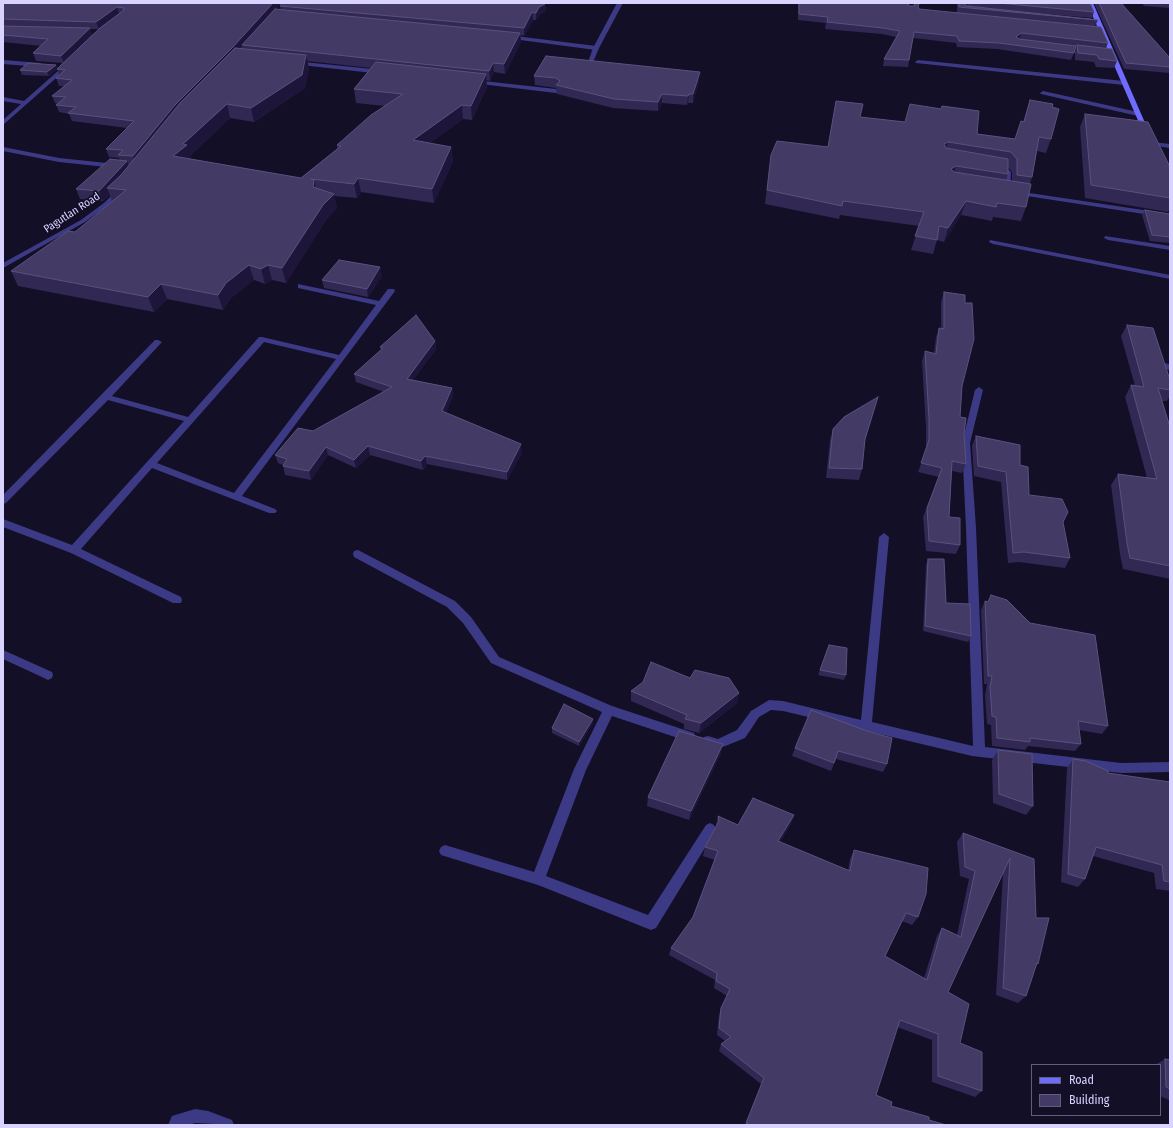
<!DOCTYPE html>
<style>
body{margin:0}
#map{position:relative;width:1173px;height:1128px;overflow:hidden;background:#130f26;font-family:"Fira Sans Condensed",sans-serif}
canvas{display:block}
.frame{position:absolute;inset:0;border:4px solid #d9d4ff;pointer-events:none}
.legend{position:absolute;left:1031px;top:1064px;width:130px;height:52px;box-sizing:border-box;background:#130f26;border:1px solid #625e7d;margin:0;padding:5px 7px;list-style:none;font-size:12px;color:#d9d4ff}
.legend li{display:flex;align-items:center;gap:8px;height:20px}
.legend b{width:20px;border:1px solid #625e7d}
</style>
<div id="map">
<canvas width="1173" height="1128"></canvas>
<div class="frame"></div>
<ul class="legend">
<li><b style="height:5px;background:#6f6bff"></b>Road</li>
<li><b style="height:11px;background:#433a66"></b>Building</li>
</ul>
</div>
<script>
const context = document.querySelector('canvas').getContext('2d');
context.lineJoin = 'round';
function poly(rows) {
  const path = new Path2D();
  for (const r of rows) {
    path.moveTo(r[0], r[1]);
    for (let i = 2; i < r.length; i += 2) path.lineTo(r[i], r[i + 1]);
  }
  return path;
}
function paint(path, color) {
  context.fillStyle = color;
  context.fill(path, 'evenodd');
}
function strokePath(path, color, width, dash) {
  context.strokeStyle = color;
  context.lineWidth = width;
  context.lineCap = dash ? 'butt' : 'round';
  context.setLineDash(dash || []);
  context.stroke(path);
}
function drawText(font, color, halo, rows, align = 'center') {
  context.font = font + ' "Fira Sans Condensed",sans-serif';
  context.lineWidth = 3.5;
  context.setLineDash([]);
  context.textBaseline = 'middle';
  context.strokeStyle = halo;
  context.fillStyle = color;
  for (const [text, x, y, turn = 0] of rows) {
    context.save();
    context.translate(x, y);
    context.rotate((+turn || 0) * Math.PI / 180);
    context.textAlign = isNaN(turn) ? turn : align;
    if (halo) context.strokeText(text, 0, 0);
    context.fillText(text, 0, 0);
    context.restore();
  }
}
const lane = poly([
 [617,3,623,3,599,48,591,67,586,68,593,48,617,3],
 [1043,91,1138,112,1141,114,1138,116,1041,94,1040,93,1043,91],
 [1152,142,1170,144,1170,148,1150,145,1150,143,1152,142],
 [998,164,1006,167,1011,172,1010,193,1005,192,1005,172,996,167,996,165,998,164],
 [1016,191,1170,214,1170,218,1014,194,1013,193,1016,191],
 [1105,236,1170,246,1170,250,1108,240,1104,238,1105,236],
 [990,240,1170,275,1170,279,993,244,989,242,990,240],
 [1163,363,1170,364,1170,370,1160,368,1159,366,1160,364,1163,363]
]);
const street = poly([
 [507,35,596,46,599,48,596,50,505,38,504,37,507,35],
 [3,60,40,63,43,65,40,67,3,64,3,60],
 [918,60,1124,81,1127,83,1124,85,916,63,915,62,918,60],
 [294,61,382,70,385,72,382,74,292,64,292,62,294,61],
 [67,63,72,64,3,125,3,120,21,104,3,101,3,97,24,101,67,63],
 [474,80,556,89,559,91,556,93,472,83,471,82,474,80],
 [3,147,59,158,116,164,119,166,116,168,59,162,3,151,3,147],
 [118,189,123,190,108,205,85,222,3,268,3,263,81,220,104,203,118,189],
 [298,284,379,301,388,289,394,289,395,291,242,496,275,509,277,511,275,513,269,513,152,468,81,549,181,597,182,600,181,603,173,603,71,553,3,527,3,519,72,545,184,421,108,400,6,503,3,504,3,495,155,340,158,340,162,342,112,396,188,417,259,337,262,337,339,355,376,305,298,288,298,284],
 [264,342,336,359,234,493,157,463,264,342],
 [979,387,983,390,970,443,976,528,985,747,1121,763,1170,762,1170,772,1121,773,972,756,783,711,771,710,759,717,745,738,718,749,704,745,702,741,704,737,708,736,718,739,737,730,751,711,769,700,783,701,861,720,879,537,884,533,889,537,872,722,973,746,966,528,962,443,975,390,979,387],
 [358,550,455,601,471,617,499,657,612,706,694,733,696,737,694,741,690,742,612,716,586,770,546,876,648,915,706,825,710,823,714,825,716,829,714,833,656,928,651,930,538,885,441,855,439,851,441,847,445,845,534,872,574,769,602,712,491,663,463,623,447,607,354,557,353,554,354,551,358,550],
 [3,650,52,672,53,675,52,678,48,680,44,678,3,659,3,650],
 [195,1109,208,1111,232,1120,234,1125,195,1123,189,1125,168,1125,172,1116,195,1109]
]);
const secondary = poly([
 [1087,3,1093,3,1149,132,1148,133,1143,132,1087,3]
]);
const wall = poly([
 [3,3,281,3,275,10,281,10,280,6,545,4,546,11,540,14,536,20,533,20,524,36,521,35,521,42,505,74,494,72,490,81,486,80,487,87,472,120,463,119,430,143,451,147,453,161,434,203,361,192,357,198,334,196,337,208,326,220,286,283,272,280,265,284,254,280,231,298,223,310,167,299,154,312,18,286,11,271,75,232,112,202,110,195,103,201,80,199,76,189,120,160,119,158,109,157,106,149,127,128,72,121,69,114,59,112,56,105,58,104,55,103,52,96,64,86,59,86,56,78,59,75,57,69,49,76,22,75,20,70,56,65,57,69,63,63,36,61,33,53,41,46,3,42],
 [90,29,99,29,92,35],
 [307,61,371,68,354,89,356,103,385,106,337,145,337,149,301,178,191,159,190,156,230,118,254,122,305,88,309,68],
 [580,3,591,3,590,4],
 [798,3,908,3,909,6,918,7,919,9,1108,43,1106,48,1117,61,1114,68,1096,67,1094,62,1075,60,1075,52,1077,46,1057,44,1074,53,1071,60,997,49,957,47,956,43,913,38,908,67,883,66,884,59,896,37,882,34,825,29,826,23,798,20],
 [957,3,1090,3,1094,12,1092,18,978,8,1098,20,1095,26,957,13],
 [1094,3,1121,3,1170,58,1170,73,1124,69],
 [1142,3,1170,3,1170,8,1144,6],
 [534,76,699,81,693,103,688,103,687,105,662,103,658,111,613,108,557,94,556,88,535,85],
 [1030,100,1052,107,1051,139,1046,153,1037,151,1032,177,1030,183,1026,207,1021,221,993,217,992,221,961,215,944,242,937,240,933,254,911,250,919,226,840,215,839,219,765,204,771,155,828,147,861,117,1015,139,1023,122],
 [1008,167,1012,172,1012,181,1006,180,1008,174],
 [1085,114,1170,167,1170,208,1168,212,1085,198,1080,127],
 [1145,210,1170,214,1170,243,1150,241,1142,215],
 [382,276,368,297,324,288,322,280],
 [944,292,962,386,960,417,964,434,966,464,962,473,952,471,949,517,960,545,956,554,926,551,923,517,939,477,918,472,926,450,926,428,922,361,925,351,934,353,936,337,939,328,941,328,941,302],
 [1127,325,1170,380,1170,396,1167,401,1162,401,1170,427,1170,579,1123,569,1120,554,1111,485,1118,474,1147,478,1125,397,1131,385,1135,386,1121,336],
 [435,341,436,349,413,380,452,388,453,396,446,413,522,453,507,480,427,464,423,470,370,455,356,468,328,455,311,480,285,475,283,466,283,465,278,463,275,455,313,431,384,392,356,382,354,374,381,351,380,347],
 [878,397,865,441,862,469,859,480,826,478,830,440,833,429],
 [976,436,1020,465,1029,495,1063,522,1070,558,1065,568,1019,562,1008,563,1001,482,974,476,972,446],
 [928,559,946,603,971,636,968,642,923,631,926,565],
 [985,601,1108,726,1102,734,1079,730,1081,744,1075,751,1028,746,1025,750,992,746,991,725,987,724,985,695,987,684,984,684,981,610],
 [829,645,846,675,844,680,818,675],
 [690,678,739,693,737,703,699,733,684,729,684,724,631,701,631,691],
 [593,723,579,746,552,733,552,728],
 [867,731,887,764,883,772,836,759,831,771,792,756,795,748],
 [723,744,721,753,689,820,647,806,648,797],
 [998,750,1033,806,1026,815,993,803,992,760],
 [1073,759,1108,773,1170,782,1170,891,1156,889,1154,873,1093,856,1085,879,1078,887,1061,882,1067,768],
 [794,815,791,824,780,842,848,870,850,859,854,850,918,917,912,925,902,921,885,956,924,978,937,936,942,928,957,935,969,879,960,876,957,842,963,833,1034,859,1036,918,1038,964,1035,966,1026,996,1018,1003,996,995,1003,873,948,992,960,1043,982,1091,975,1097,932,1082,932,1040,897,1027,876,1095,891,1106,929,1120,946,1125,745,1125,761,1084,719,1051,721,1044,725,1041,717,1035,719,1015,721,1008,727,996,714,988,715,980,669,955,671,948,693,917,715,860,703,856,705,847,716,826,716,825,718,816,738,825],
 [1165,1059,1170,1060,1170,1115,1169,1100,1160,1096,1160,1065,1155,1065]
]);
const shadedWall = poly([
 [273,3,281,3,136,164,133,156,175,105],
 [966,3,968,3,967,7,964,8],
 [545,4,546,11,540,14,536,20,536,13,539,7],
 [117,7,119,14,99,29,96,22],
 [532,12,533,20,524,36,524,28],
 [90,28,92,35,64,63,61,56],
 [520,33,521,42,505,74,504,64],
 [1021,33,1019,40,1016,37],
 [306,55,309,68,305,88,254,122,251,108],
 [493,63,494,72,490,81,489,71],
 [56,65,57,69,49,76,47,72],
 [700,72,699,81,693,103,693,94],
 [486,74,487,87,472,120,471,106],
 [662,94,662,103,658,111,658,102],
 [689,94,688,103,687,105,688,96],
 [227,104,230,118,190,156,191,159,178,170,173,156,183,144],
 [462,105,463,119,415,154,413,140],
 [948,142,944,156,944,144],
 [451,147,453,161,434,203,432,189],
 [127,161,131,171,107,188,110,195,103,201,99,191],
 [956,166,952,180,951,169],
 [358,178,361,192,357,198,354,184],
 [314,180,317,194,313,187],
 [334,194,337,208,326,220,286,283,282,268,323,205],
 [966,201,961,215,944,242,948,228],
 [249,265,254,280,231,298,223,310,218,295,226,283],
 [268,265,272,280,265,284,261,269],
 [380,267,382,276,368,297,367,289],
 [161,284,167,299,154,312,148,297],
 [435,341,436,349,408,387,407,379],
 [452,388,453,396,444,419,442,411],
 [521,444,522,453,507,480,507,472],
 [368,446,370,455,356,468,354,460],
 [326,447,328,455,311,480,309,471],
 [425,456,427,464,423,470,421,461],
 [739,693,737,703,699,733,701,723],
 [593,719,593,723,579,746,579,742],
 [723,744,721,753,689,820,691,811],
 [794,815,791,824,775,850,778,841]
]);
const building = poly([
 [3,3,273,3,232,48,175,105,133,156,118,155,123,150,106,149,134,121,68,113,76,107,56,105,66,97,52,96,72,80,56,78,65,70,57,69,100,28,124,10,124,8,117,7,96,22,3,19,3,3],
 [282,3,545,3,545,4,539,7,536,13,532,12,524,28,280,6,282,3],
 [799,3,908,3,909,6,914,6,915,3,917,3,919,4,918,6,919,9,1101,27,1108,43,1021,33,1016,37,1019,39,1076,46,1074,53,999,43,959,41,957,36,914,32,909,60,884,59,900,31,883,28,827,22,828,17,799,14,799,3],
 [959,3,966,3,965,5,967,6,1098,20,959,7,959,3],
 [998,3,1090,3,1094,12,998,3],
 [1099,3,1121,3,1170,58,1170,67,1126,63,1099,3],
 [275,9,520,33,504,64,493,63,489,71,242,45,275,9],
 [3,26,90,28,61,56,33,53,48,39,3,35,3,26],
 [1077,45,1112,49,1117,61,1099,59,1097,55,1078,53,1077,45],
 [235,48,306,55,302,75,251,108,227,104,183,144,187,145,173,156,301,178,341,146,337,145,371,115,403,94,354,89,376,62,486,74,471,106,462,105,413,140,451,147,432,189,358,178,354,184,311,179,314,180,313,187,334,194,323,205,282,268,268,265,261,269,249,265,226,283,218,295,161,284,148,297,11,271,68,231,75,232,126,190,107,188,121,175,180,103,235,48],
 [546,56,700,72,693,94,689,94,688,96,662,94,658,102,614,99,556,85,560,81,556,78,534,76,546,56],
 [28,63,56,65,47,72,20,70,28,63],
 [1030,100,1053,104,1052,107,1059,109,1051,139,1039,137,1032,177,1017,175,1017,159,1011,152,948,142,944,144,946,148,1008,159,1008,174,956,166,951,169,954,172,1031,184,1026,207,997,203,996,207,966,201,948,228,939,226,937,240,915,236,924,212,843,201,842,206,767,190,771,155,777,141,828,147,836,101,863,104,860,117,905,122,910,104,941,109,942,106,979,111,977,134,1015,139,1021,121,1024,122,1030,100],
 [1085,114,1148,122,1170,167,1170,198,1091,185,1085,114],
 [110,159,127,161,99,191,76,189,110,159],
 [1145,210,1170,214,1170,237,1152,235,1145,210],
 [339,260,380,267,367,289,322,280,339,260],
 [944,292,965,295,965,303,972,303,974,339,962,386,960,417,966,418,964,434,966,464,952,461,949,517,960,518,960,545,929,541,927,508,942,468,921,463,929,440,929,419,925,351,936,354,939,328,944,329,944,292],
 [416,315,435,341,407,379,452,388,442,411,521,444,507,472,425,456,421,461,368,446,354,460,326,447,309,471,283,466,287,459,275,455,298,428,313,431,392,387,354,374,383,348,380,347,416,315],
 [1127,325,1153,328,1170,380,1170,390,1158,388,1170,427,1170,566,1130,558,1127,543,1118,474,1157,479,1131,385,1144,387,1127,325],
 [878,397,865,439,862,469,829,468,833,429,844,417,878,397],
 [976,436,1020,445,1020,465,1028,467,1029,495,1062,499,1068,512,1063,522,1070,558,1024,552,1013,553,1006,472,978,466,976,436],
 [928,559,944,559,946,603,970,604,971,636,925,626,928,559],
 [991,595,1007,600,1030,623,1095,635,1108,726,1078,721,1081,744,1030,738,1030,742,997,738,996,717,992,716,990,687,992,676,988,676,985,601,988,602,991,595],
 [829,645,847,648,846,675,820,670,829,645],
 [651,662,690,678,695,670,729,678,739,693,701,723,685,719,687,715,631,691,643,682,651,662],
 [564,704,593,719,579,742,552,728,564,704],
 [811,710,867,731,892,738,887,764,838,751,834,763,795,748,811,710],
 [679,731,723,744,691,811,648,797,679,731],
 [998,750,1032,754,1033,806,999,794,998,750],
 [1073,759,1086,761,1108,771,1108,773,1170,782,1170,882,1164,881,1162,865,1096,847,1085,879,1068,874,1073,759],
 [753,798,794,815,778,841,850,871,854,850,928,868,926,894,918,917,906,913,885,956,927,980,942,928,961,937,975,871,965,867,963,833,1034,859,1036,918,1049,918,1038,964,1037,963,1026,996,1003,988,1010,858,948,992,969,1004,960,1043,982,1052,982,1091,938,1076,938,1034,900,1020,876,1095,892,1102,891,1106,929,1117,929,1120,946,1125,750,1125,746,1123,764,1078,721,1044,731,1037,719,1028,721,1008,730,989,716,981,717,973,671,948,693,917,718,851,705,847,719,821,718,816,738,825,753,798],
 [1165,1059,1170,1060,1170,1089,1166,1087,1165,1059]
]);
const farStreetnames = [
 ["Pagutlan Road",72,213,-33]
];
paint(lane, '#3d3a85');
paint(street, '#3d3a85');
paint(secondary, '#6f6bff');
paint(wall, '#312854');
paint(shadedWall, '#1d163a');
paint(building, '#433a66');
strokePath(building, '#5a527e', 1);
drawText('11px', '#d9d4ff', '#130f26', farStreetnames);
</script>
